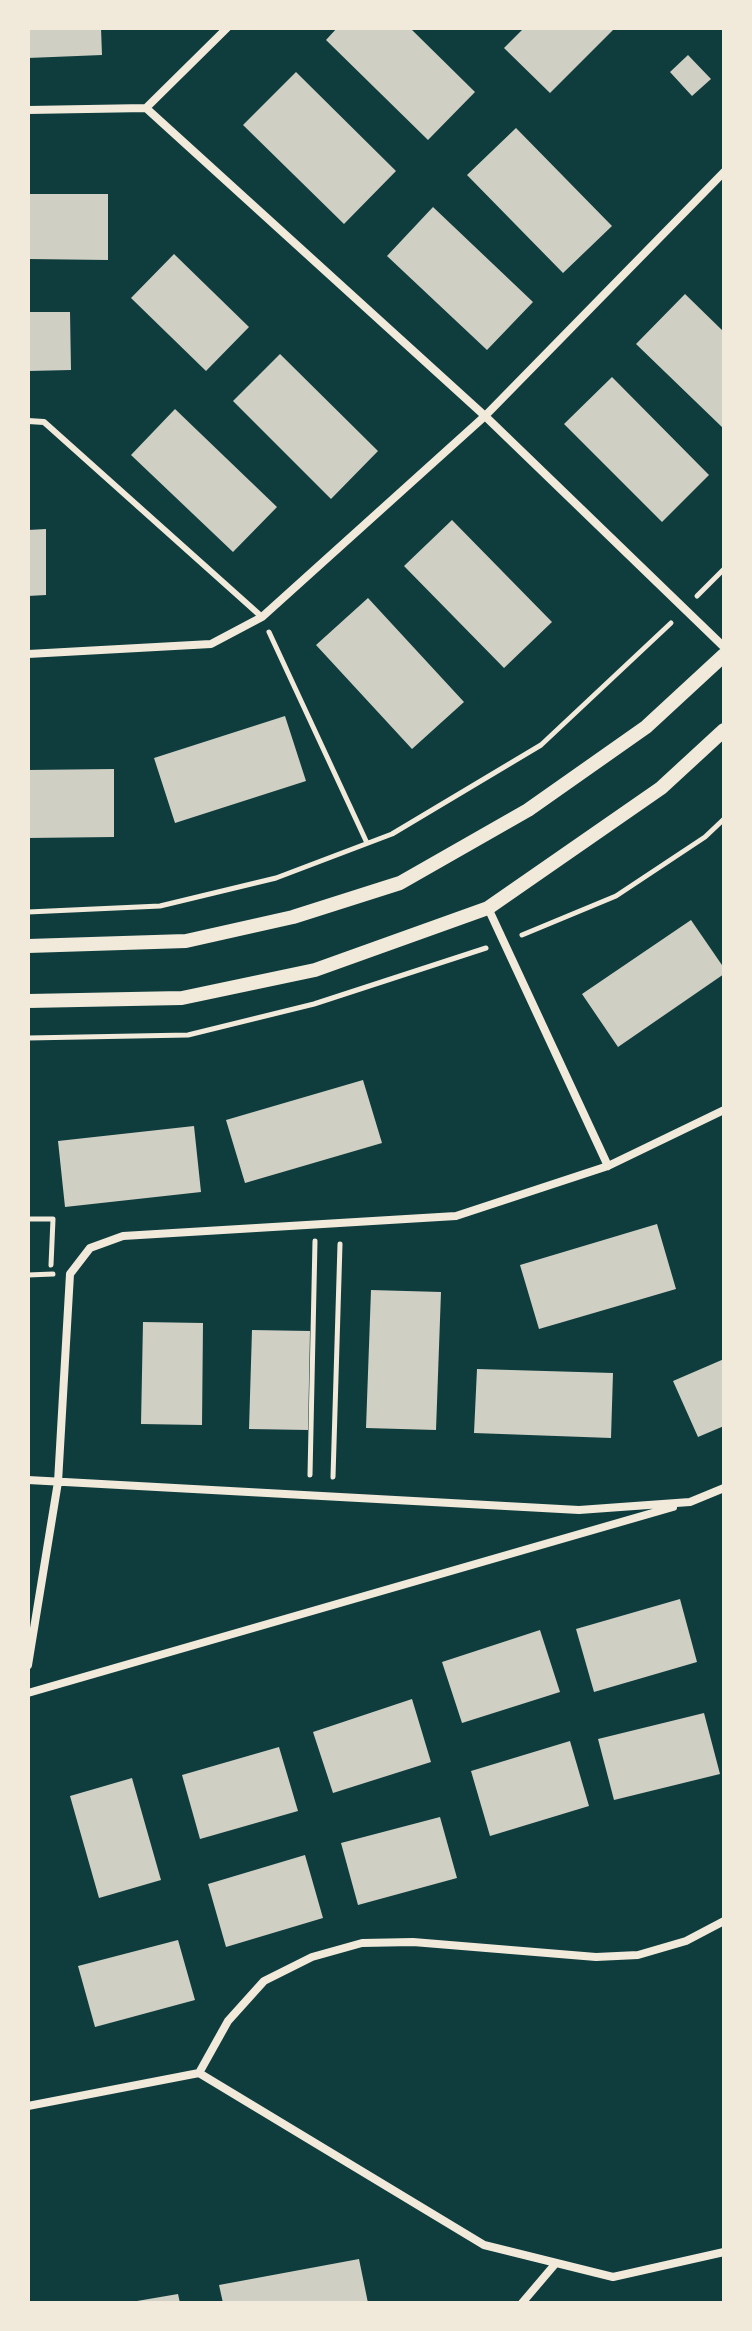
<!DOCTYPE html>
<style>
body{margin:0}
#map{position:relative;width:752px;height:2331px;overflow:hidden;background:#0f3d3e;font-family:Barlow,sans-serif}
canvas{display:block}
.frame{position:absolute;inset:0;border:30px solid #f1e9da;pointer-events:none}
</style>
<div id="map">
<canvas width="752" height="2331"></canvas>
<div class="frame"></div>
</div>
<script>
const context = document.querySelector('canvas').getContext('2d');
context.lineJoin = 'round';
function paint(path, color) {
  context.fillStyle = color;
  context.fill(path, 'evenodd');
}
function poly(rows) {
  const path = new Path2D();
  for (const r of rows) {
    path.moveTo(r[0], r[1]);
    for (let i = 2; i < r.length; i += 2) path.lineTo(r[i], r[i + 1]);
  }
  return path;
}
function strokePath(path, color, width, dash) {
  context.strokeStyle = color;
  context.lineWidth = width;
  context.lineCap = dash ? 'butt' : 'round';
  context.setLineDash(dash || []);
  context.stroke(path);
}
const building = poly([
 [28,28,101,28,102,55,28,58],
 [337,28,410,28,475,92,428,140,326,40],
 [524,28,615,28,550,93,504,48],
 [688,55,711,79,692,96,670,72],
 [296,72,396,171,344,224,243,125],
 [516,128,612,226,563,273,467,175],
 [28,194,108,194,108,260,28,259],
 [433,207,533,302,487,350,387,256],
 [174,254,249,327,206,371,131,298],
 [685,294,724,332,724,429,636,344],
 [28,312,70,312,71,370,28,371],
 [280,354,378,451,331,499,233,401],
 [612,377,709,475,662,522,564,424],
 [175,409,277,507,233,552,131,455],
 [452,520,552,622,504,668,404,566],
 [46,529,46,595,28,596,28,530],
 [368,598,464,702,412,749,316,645],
 [285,716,306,781,175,823,154,758],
 [114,769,114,837,28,838,28,770],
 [691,920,724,968,724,974,618,1047,582,994],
 [363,1080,382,1143,245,1183,226,1120],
 [194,1126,201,1192,65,1207,58,1141],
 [657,1224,676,1289,539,1329,520,1265],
 [371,1290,441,1292,436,1430,366,1428],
 [143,1322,203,1323,202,1425,141,1424],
 [252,1330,310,1331,308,1430,249,1429],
 [724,1359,724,1426,698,1437,673,1381],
 [477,1369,613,1373,611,1438,474,1433],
 [680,1599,697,1662,594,1692,576,1629],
 [540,1630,560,1692,462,1723,442,1662],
 [412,1699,431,1762,333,1793,313,1732],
 [704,1713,720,1774,614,1800,598,1739],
 [570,1741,589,1806,490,1836,471,1771],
 [279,1747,298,1811,200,1839,182,1775],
 [132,1778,161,1880,99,1898,70,1796],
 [440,1817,457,1878,358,1905,341,1843],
 [305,1855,323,1918,226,1947,208,1884],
 [178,1940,195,2000,95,2027,78,1966],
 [359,2259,368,2303,223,2303,219,2285],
 [178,2294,180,2303,138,2303,137,2301]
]);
const path = poly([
 [697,596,724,569],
 [269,632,367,843],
 [28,912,160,906,276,878,392,834,541,745,671,623],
 [522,935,616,896,705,837,724,819],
 [28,1038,188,1035,314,1004,486,948],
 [28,1219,53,1219,51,1265],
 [28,1275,53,1274],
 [310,1475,315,1241],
 [333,1477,340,1244]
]);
const service = poly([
 [28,421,44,422,262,617]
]);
const minor = poly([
 [146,108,227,28],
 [28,110,146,108,485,416,724,647],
 [28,654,211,644,262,617,485,416,724,172],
 [488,908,608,1166],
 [28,1480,579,1510,690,1502,724,1488],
 [28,1665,58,1482,70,1274,90,1248,123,1236,456,1216,608,1166,724,1110],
 [28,1693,673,1507],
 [199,2073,484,2245,613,2277,724,2252],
 [28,2106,199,2073,228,2021,264,1981,312,1957,362,1943,413,1942,596,1957,638,1955,686,1941,724,1921],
 [522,2303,556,2263]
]);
const tertiary = poly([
 [28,946,186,941,293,917,400,883,528,810,646,727,724,655],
 [28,1001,182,998,315,970,488,908,661,788,724,730]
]);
paint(building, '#cfcfc3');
strokePath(path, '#f1e9da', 5);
strokePath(service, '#f1e9da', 6);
strokePath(minor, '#f1e9da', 8);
strokePath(tertiary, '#f1e9da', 14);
</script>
